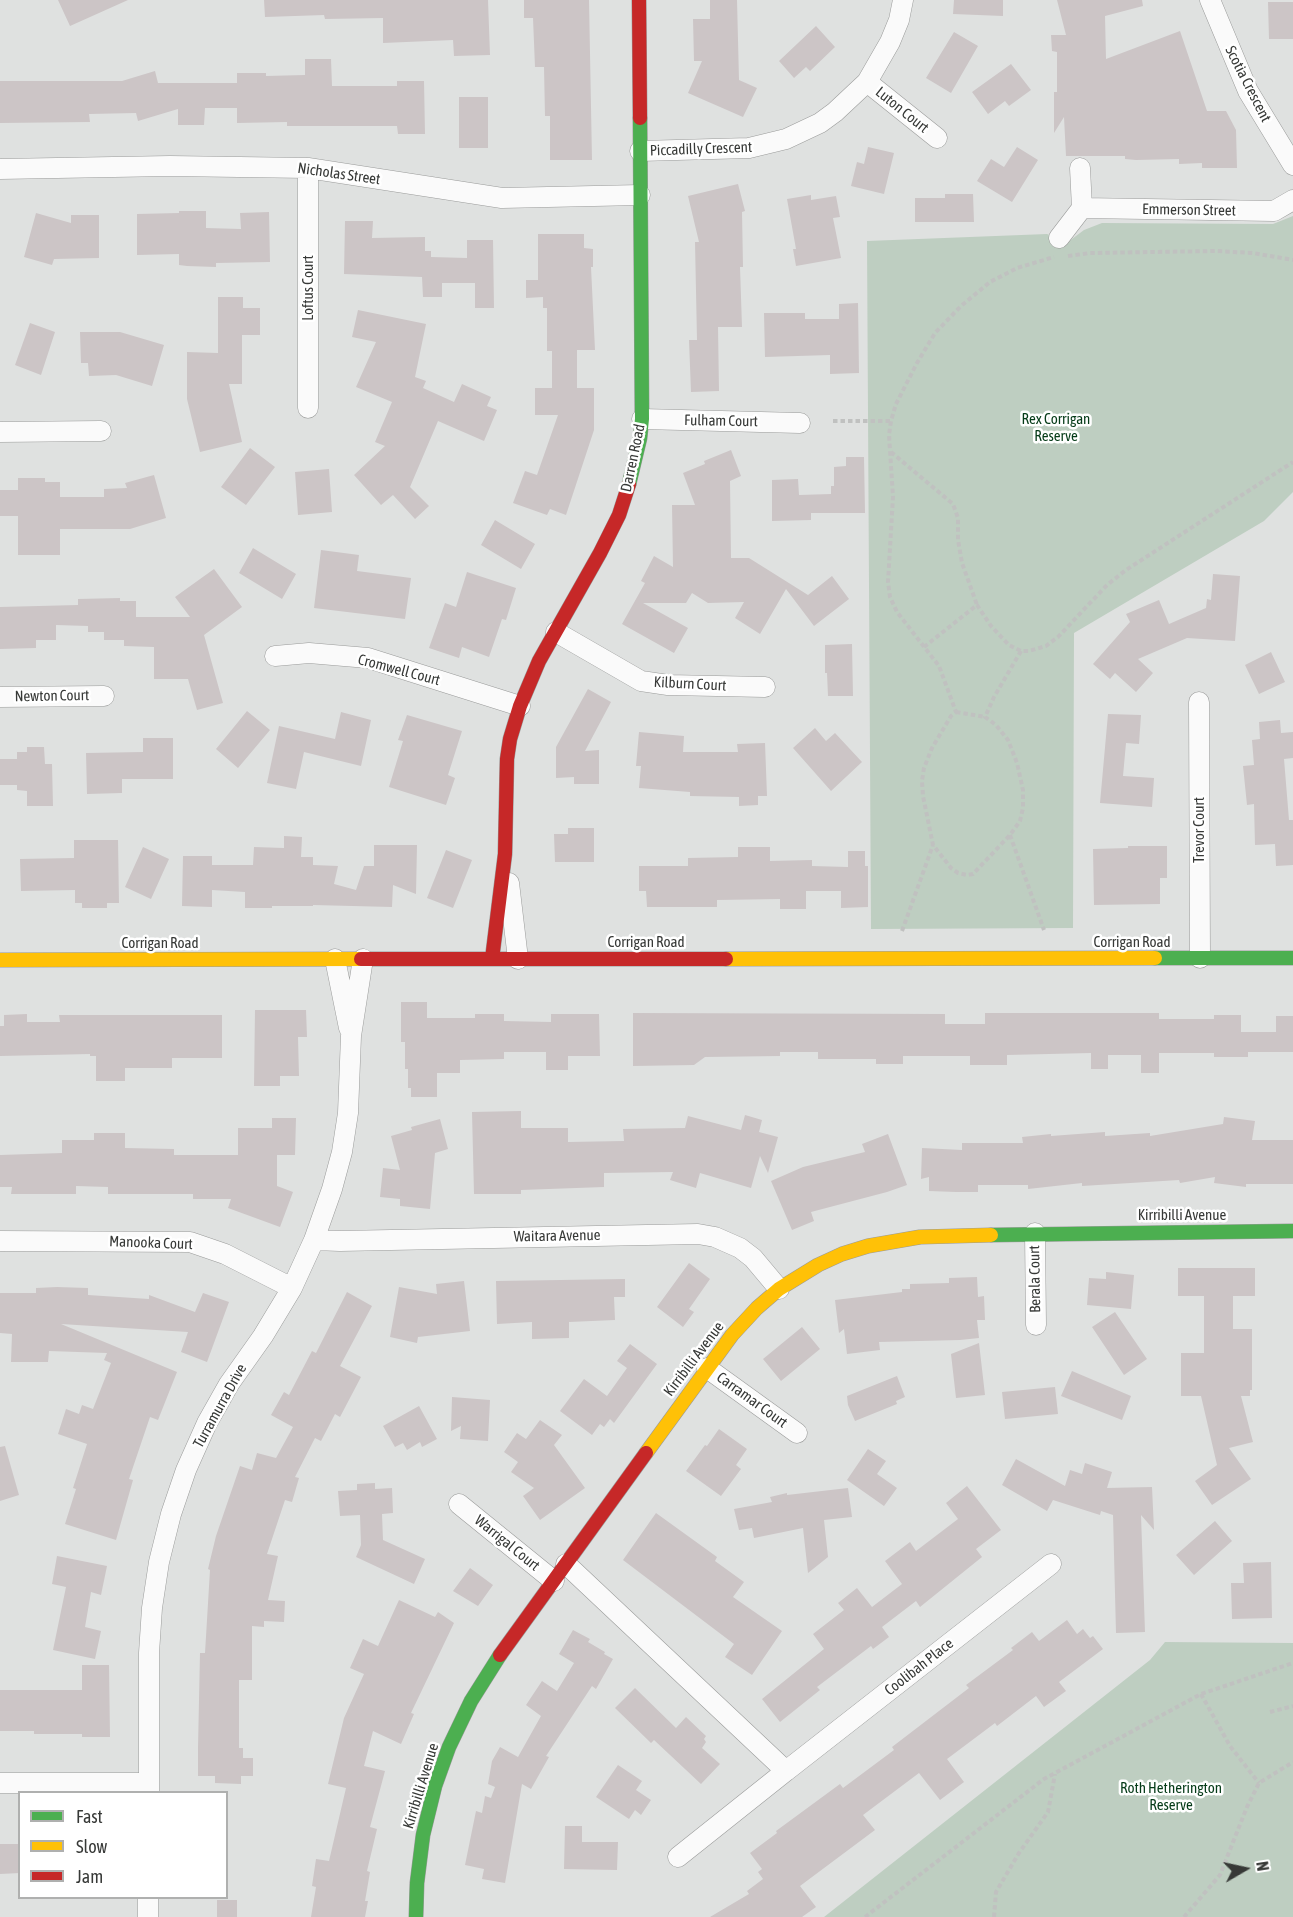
<!DOCTYPE html>
<style>
body{margin:0}
#map{position:relative;width:1293px;height:1917px;overflow:hidden;background:#dfe1e0;font-family:"Asap Condensed",sans-serif}
canvas{display:block}
.legend{position:absolute;left:18px;top:1791px;width:210px;height:108px;box-sizing:border-box;background:#fff;border:2px solid #afb0af;margin:0;padding:8px 10px;list-style:none;font-size:18px;color:#373937}
.legend li{display:flex;align-items:center;gap:12px;height:30px}
.legend b{width:30px;border:2px solid #afb0af}
.north{position:absolute;left:1215px;top:1839px;width:60px;height:60px;-webkit-text-stroke:4px #fff;paint-order:stroke;rotate:81deg;font-size:16px;font-weight:700;line-height:24px;text-align:center;color:#373937}
.north::after{content:'';display:block;margin:auto;width:21px;height:27px;background:#373937;clip-path:polygon(50% 0,100% 100%,50% 72%,0 100%)}
</style>
<div id="map">
<canvas width="1293" height="1917"></canvas>
<ul class="legend">
<li><b style="height:8px;background:#4caf50"></b>Fast</li>
<li><b style="height:8px;background:#ffc107"></b>Slow</li>
<li><b style="height:8px;background:#c62828"></b>Jam</li>
</ul>
<div class="north">N</div>
</div>
<script>
const context = document.querySelector('canvas').getContext('2d');
context.lineJoin = 'round';
function paint(path, color) {
  context.fillStyle = color;
  context.fill(path, 'evenodd');
}
function poly(rows) {
  const path = new Path2D();
  for (const r of rows) {
    path.moveTo(r[0], r[1]);
    for (let i = 2; i < r.length; i += 2) path.lineTo(r[i], r[i + 1]);
  }
  return path;
}
function strokePath(path, color, width, dash) {
  context.strokeStyle = color;
  context.lineWidth = width;
  context.lineCap = dash ? 'butt' : 'round';
  context.setLineDash(dash || []);
  context.stroke(path);
}
function drawText(font, color, halo, rows, align = 'center') {
  context.font = font + ' "Asap Condensed",sans-serif';
  context.lineWidth = 5;
  context.setLineDash([]);
  context.textBaseline = 'middle';
  context.strokeStyle = halo;
  context.fillStyle = color;
  for (const [text, x, y, turn = 0] of rows) {
    context.save();
    context.translate(x, y);
    context.rotate((+turn || 0) * Math.PI / 180);
    context.textAlign = isNaN(turn) ? turn : align;
    if (halo) context.strokeText(text, 0, 0);
    context.fillText(text, 0, 0);
    context.restore();
  }
}
const green = poly([
 [1293,216,1293,492,1264,521,1074,633,1073,928,871,929,867,241,1047,234,1068,242,1084,230,1102,223,1273,224],
 [1165,1642,1293,1643,1293,1917,824,1917,1150,1660]
]);
const building = poly([
 [58,0,128,0,70,26],
 [264,0,488,0,490,55,454,56,453,40,383,43,383,18,325,19,324,15,265,17],
 [524,0,589,0,592,160,550,160,550,116,545,116,544,67,535,67,533,18,524,18],
 [710,0,737,0,739,80,757,88,743,117,688,93,702,61,694,61,693,19,710,19],
 [954,0,1003,0,1003,16,953,14],
 [1057,0,1142,0,1143,6,1105,16,1106,59,1180,31,1207,111,1226,111,1236,130,1237,168,1202,168,1202,163,1179,164,1179,159,1136,160,1125,159,1125,156,1066,156,1064,117,1054,133,1054,92,1057,92,1057,52,1052,51,1051,35,1066,35],
 [1268,2,1293,2,1293,39,1269,39],
 [816,26,835,47,810,71,806,67,794,78,779,61],
 [954,32,978,46,951,93,926,78],
 [305,59,331,59,332,86,397,86,397,81,424,81,425,134,398,134,397,126,287,126,287,122,237,123,237,108,205,108,204,125,178,125,178,109,138,121,136,113,89,114,90,122,0,123,0,81,122,81,155,71,158,83,237,83,237,73,266,73,266,76,305,75],
 [1011,64,1031,90,1009,106,1005,101,988,114,972,92],
 [459,97,488,97,488,148,459,148],
 [868,147,894,153,884,194,851,186,857,162,864,164],
 [1017,147,1038,160,1012,202,977,181,991,159,1004,167],
 [738,184,745,211,742,212,743,267,740,267,742,327,718,327,719,391,691,392,689,340,697,340,695,242,699,242,688,196],
 [945,194,973,194,974,222,915,222,915,198,945,198],
 [811,195,811,200,836,196,840,217,833,218,841,258,796,266,793,249,796,249,787,199],
 [179,211,206,211,206,228,241,229,240,213,269,212,270,262,216,263,216,267,187,266,179,265,179,254,137,255,137,214,179,213],
 [36,213,71,223,71,215,99,215,99,258,54,259,52,265,24,257],
 [345,221,373,221,372,238,425,237,425,251,431,251,431,257,467,258,467,240,493,240,494,308,475,308,475,283,442,283,442,297,423,297,422,277,344,274],
 [538,234,584,234,584,248,593,249,593,267,591,267,595,350,577,350,577,388,594,388,594,430,566,515,550,509,547,515,513,503,525,471,537,475,558,415,535,415,535,388,552,388,552,351,547,351,547,308,543,308,543,297,526,298,526,280,538,280],
 [218,297,243,297,243,308,260,308,260,335,242,335,242,384,229,384,242,442,200,452,187,399,187,352,218,353],
 [858,303,859,373,830,374,830,355,765,357,764,313,805,313,805,319,839,319,839,304],
 [358,310,426,324,415,377,426,381,423,388,454,402,462,384,491,397,487,406,497,410,484,441,438,421,410,487,429,506,415,519,393,495,381,505,354,475,385,446,375,442,392,402,356,387,376,342,352,337],
 [30,323,55,332,41,375,15,365],
 [80,332,120,332,164,345,152,386,116,375,89,376,88,363,81,363],
 [250,448,275,467,246,505,221,487],
 [731,450,741,476,730,481,731,558,749,558,808,595,832,576,849,599,814,626,786,589,760,634,735,618,744,602,708,603,692,593,686,603,643,603,688,628,674,653,622,624,645,583,641,581,654,556,673,567,672,505,695,505,683,473,705,464,704,461],
 [846,457,864,457,865,513,811,513,811,520,772,521,772,480,798,479,799,495,831,494,831,486,834,486,834,467,846,466],
 [329,469,332,512,298,515,295,472],
 [154,475,166,518,130,529,60,529,60,555,18,555,18,516,0,516,0,490,18,490,18,478,45,478,45,482,60,482,60,497,104,497,104,489,127,488,125,483],
 [495,520,535,544,521,569,481,545],
 [253,548,296,574,282,599,239,573],
 [321,550,359,555,357,571,411,578,405,619,314,608],
 [214,569,242,607,204,635,223,703,197,710,188,679,154,679,154,647,124,646,124,640,104,640,104,632,88,632,88,626,56,625,56,640,36,640,36,648,0,649,0,607,78,605,78,599,120,598,120,601,136,601,136,617,190,617,175,597],
 [467,572,516,588,506,620,502,619,489,657,462,647,459,658,429,648,445,603,456,607],
 [1213,574,1240,576,1235,641,1187,638,1138,659,1153,673,1136,692,1115,673,1110,679,1093,664,1130,622,1126,614,1159,600,1169,624,1206,608,1207,599,1211,600],
 [852,644,853,696,828,696,827,673,825,673,825,645],
 [1271,652,1285,682,1259,694,1245,665],
 [588,689,611,702,585,751,599,750,599,784,574,784,574,777,556,778,556,747],
 [247,711,270,730,238,768,216,749],
 [341,712,371,720,361,766,304,752,296,789,267,783,279,726,335,739],
 [1108,714,1141,715,1139,744,1126,743,1123,776,1154,778,1152,807,1100,803],
 [407,715,462,731,448,775,455,778,446,805,389,787,403,741,398,740],
 [1280,720,1281,733,1293,732,1293,758,1284,759,1289,820,1293,820,1293,865,1276,866,1275,844,1255,845,1254,804,1247,805,1243,766,1254,765,1252,740,1260,739,1259,722],
 [815,728,826,741,835,733,862,762,831,791,793,748],
 [639,732,684,736,683,752,738,752,737,744,765,743,767,796,758,796,758,805,739,806,739,797,690,796,690,792,639,788,641,766,636,766],
 [143,738,173,738,173,779,122,779,122,793,87,794,86,753,143,752],
 [27,747,44,747,45,764,52,764,53,806,27,806,27,791,17,790,17,785,0,785,0,759,17,759,17,752,27,752],
 [568,828,594,828,594,862,555,862,554,834,568,834],
 [284,836,302,837,301,857,313,857,313,865,338,866,334,884,356,890,364,866,374,866,374,845,417,845,416,894,393,885,392,907,313,905,313,906,272,906,272,908,245,908,245,892,212,890,212,907,182,906,183,856,212,856,212,865,253,865,254,847,284,848],
 [74,840,118,840,119,903,107,903,107,908,82,908,82,903,75,903,75,890,21,891,20,859,74,858],
 [1128,846,1167,846,1167,878,1160,878,1160,904,1094,905,1093,849,1128,848],
 [143,847,169,859,151,899,125,887],
 [738,847,770,847,770,861,812,860,812,866,848,867,848,851,865,851,865,866,868,866,868,907,841,908,841,891,806,891,806,909,780,909,780,899,717,900,717,907,647,907,646,891,639,891,639,866,688,866,688,858,738,857],
 [446,850,472,860,453,908,427,898],
 [401,1002,427,1002,427,1018,475,1018,475,1014,504,1014,504,1021,551,1022,551,1014,599,1014,600,1056,568,1056,568,1070,546,1070,546,1052,504,1052,504,1059,460,1060,460,1073,437,1073,437,1097,411,1097,411,1088,408,1088,408,1069,405,1069,405,1042,401,1042],
 [255,1010,306,1010,307,1037,298,1037,299,1076,280,1076,280,1086,254,1086],
 [633,1013,945,1014,945,1024,985,1024,985,1013,1159,1013,1159,1019,1214,1019,1214,1015,1241,1015,1241,1032,1276,1032,1276,1016,1293,1016,1293,1052,1248,1052,1248,1057,1214,1057,1214,1053,1159,1053,1159,1073,1141,1073,1141,1055,1108,1055,1108,1069,1091,1069,1091,1053,1007,1055,1007,1065,970,1065,970,1056,903,1056,903,1064,876,1064,876,1059,818,1059,818,1052,780,1052,780,1056,705,1057,694,1065,633,1066],
 [27,1014,27,1022,60,1022,59,1015,222,1015,222,1058,172,1058,172,1068,125,1068,125,1081,96,1081,96,1056,90,1056,90,1054,0,1056,0,1026,4,1026,4,1015],
 [521,1111,521,1128,568,1128,568,1142,624,1141,623,1129,685,1128,688,1116,741,1130,745,1115,762,1120,759,1132,778,1137,768,1173,760,1156,751,1188,700,1173,696,1188,670,1180,673,1172,604,1173,604,1187,521,1190,521,1194,474,1194,472,1112],
 [1224,1117,1255,1121,1252,1140,1293,1140,1293,1184,1246,1184,1246,1187,1214,1183,1215,1177,1180,1183,1179,1180,1082,1186,1082,1183,1028,1189,1028,1185,978,1185,978,1192,956,1192,929,1191,929,1177,921,1179,922,1148,962,1150,962,1143,1023,1143,1022,1137,1051,1134,1051,1136,1105,1132,1105,1136,1150,1133,1150,1136,1223,1124],
 [272,1118,296,1118,295,1155,277,1155,277,1186,293,1192,280,1227,228,1208,231,1199,193,1199,193,1194,108,1194,108,1187,76,1186,76,1194,11,1194,12,1187,0,1187,0,1155,62,1153,62,1140,94,1140,94,1133,125,1133,125,1148,174,1149,174,1155,238,1155,238,1128,272,1128],
 [440,1119,448,1149,435,1153,430,1209,400,1206,400,1199,380,1197,383,1168,400,1170,391,1136,412,1130,411,1127],
 [888,1134,907,1185,887,1192,811,1212,814,1221,792,1230,771,1181,803,1167,865,1152,862,1144],
 [689,1263,710,1279,689,1309,694,1312,683,1327,657,1307],
 [1178,1268,1255,1268,1255,1296,1233,1296,1233,1329,1252,1329,1252,1390,1250,1390,1250,1396,1241,1396,1253,1442,1229,1448,1251,1479,1212,1505,1195,1481,1217,1465,1201,1396,1181,1396,1181,1353,1204,1353,1204,1296,1178,1296],
 [1106,1272,1134,1275,1131,1309,1087,1305,1089,1278,1106,1279],
 [977,1277,978,1297,984,1296,985,1320,977,1320,979,1338,960,1340,879,1342,880,1350,847,1354,844,1329,839,1333,835,1300,902,1292,902,1289,910,1289,910,1284,949,1283,949,1278],
 [625,1279,625,1297,614,1297,615,1320,569,1322,569,1338,532,1339,532,1322,497,1324,496,1281],
 [464,1281,470,1331,418,1337,417,1343,390,1337,399,1287,437,1294,436,1284],
 [57,1287,88,1288,88,1295,149,1299,149,1295,195,1312,203,1293,229,1302,207,1362,181,1352,188,1332,61,1324,177,1372,158,1420,150,1417,129,1479,133,1480,116,1540,65,1524,76,1489,73,1488,87,1444,58,1434,66,1409,79,1414,82,1405,93,1409,111,1363,104,1360,107,1353,49,1351,48,1362,11,1362,12,1334,0,1333,0,1293,36,1293,36,1288],
 [347,1292,372,1306,340,1366,361,1377,340,1417,335,1414,321,1441,315,1438,295,1477,299,1478,292,1502,285,1500,267,1554,278,1556,268,1600,285,1601,284,1622,264,1621,264,1627,252,1626,252,1680,239,1680,239,1748,243,1748,243,1758,253,1758,253,1776,241,1776,241,1784,215,1783,215,1776,198,1776,198,1748,200,1653,205,1653,210,1570,208,1569,216,1536,240,1466,252,1470,257,1453,276,1458,293,1427,271,1415,284,1392,289,1395,312,1351,316,1353],
 [1115,1312,1147,1359,1124,1375,1092,1327],
 [802,1327,820,1349,781,1381,763,1359],
 [979,1343,985,1395,956,1398,951,1354],
 [630,1344,657,1364,614,1423,610,1419,604,1427,600,1424,592,1435,560,1411,584,1379,607,1396,627,1368,617,1361],
 [1072,1371,1131,1396,1122,1420,1061,1396],
 [897,1376,905,1397,896,1401,897,1404,855,1421,848,1405,847,1396],
 [1055,1387,1058,1414,1005,1419,1002,1392],
 [452,1397,490,1400,488,1441,460,1439,461,1426,451,1431],
 [419,1406,437,1439,422,1447,420,1442,407,1450,403,1443,395,1447,383,1426],
 [540,1420,562,1435,554,1445,585,1488,540,1520,523,1496,534,1488,511,1472,518,1462,504,1452,517,1433,526,1439],
 [719,1429,747,1449,736,1465,741,1469,721,1496,686,1471,705,1445,707,1446],
 [5,1446,19,1495,0,1501,0,1447],
 [868,1449,886,1461,877,1474,897,1488,884,1506,847,1480],
 [1016,1459,1065,1486,1070,1470,1082,1474,1085,1463,1112,1472,1107,1488,1152,1487,1154,1530,1141,1515,1145,1632,1116,1633,1113,1515,1101,1511,1100,1515,1053,1500,1047,1511,1002,1485],
 [375,1483,375,1489,392,1488,393,1513,382,1514,383,1540,425,1559,414,1584,356,1557,361,1545,360,1515,340,1516,338,1491,357,1490,357,1484],
 [967,1486,1001,1530,976,1549,982,1557,920,1607,916,1601,882,1627,889,1637,873,1649,871,1646,817,1687,820,1690,780,1722,762,1699,824,1649,813,1634,844,1610,838,1603,857,1588,872,1607,902,1584,885,1561,910,1542,916,1551,958,1519,946,1503],
 [848,1488,852,1517,824,1520,828,1557,808,1573,803,1528,754,1538,752,1528,739,1530,734,1509,772,1502,770,1497,787,1493,787,1495],
 [656,1513,717,1557,715,1561,744,1582,733,1597,782,1631,752,1675,725,1657,734,1644,623,1560],
 [1215,1521,1232,1541,1194,1575,1176,1555],
 [57,1556,107,1566,101,1595,91,1592,85,1627,101,1631,95,1659,53,1650,66,1587,52,1584],
 [1271,1562,1272,1618,1232,1619,1231,1583,1244,1583,1243,1563],
 [470,1568,493,1585,478,1606,453,1591],
 [399,1600,435,1617,438,1612,454,1623,411,1713,414,1714,401,1744,373,1731,364,1766,385,1771,370,1827,377,1829,367,1871,370,1872,365,1901,368,1901,365,1917,311,1917,316,1887,312,1886,316,1859,329,1861,346,1788,328,1784,344,1718,364,1674,350,1668,363,1639,378,1646],
 [1067,1620,1077,1634,1083,1629,1090,1638,1093,1636,1103,1649,1059,1682,1066,1691,1044,1707,1036,1696,997,1726,995,1723,947,1759,964,1782,940,1800,919,1773,863,1815,875,1830,800,1886,816,1907,802,1917,710,1917,749,1894,747,1891,763,1879,758,1872,762,1869,750,1853,777,1833,776,1831,840,1784,843,1788,894,1750,892,1747,969,1688,966,1685,1013,1650,1011,1648,1032,1632,1039,1641],
 [573,1630,590,1639,588,1642,605,1652,604,1654,613,1659,596,1689,592,1686,546,1756,549,1757,531,1789,522,1784,505,1883,482,1879,484,1869,465,1865,476,1811,482,1813,485,1796,491,1798,495,1787,488,1784,492,1761,500,1747,518,1757,541,1716,526,1705,542,1681,557,1691,574,1663,559,1654],
 [82,1665,109,1665,110,1737,82,1737,82,1734,34,1734,34,1731,0,1731,0,1690,82,1690],
 [635,1688,676,1728,686,1717,706,1736,704,1739,706,1742,702,1748,720,1764,701,1784,654,1740,651,1743,615,1708],
 [618,1765,642,1781,636,1790,651,1800,641,1815,635,1810,629,1819,596,1797],
 [565,1826,582,1826,582,1842,618,1842,617,1870,564,1869],
 [0,1844,20,1844,20,1873,0,1874],
 [217,1900,237,1900,237,1917,217,1917]
]);
const path = poly([
 [1068,256,1090,253,1216,251,1253,253,1293,260],
 [833,421,891,421],
 [891,452,953,504,958,518,958,540,962,563,977,605],
 [924,647,977,605,991,626,1009,645,1021,651,1029,651,1046,646,1058,637,1107,585,1126,570,1293,462],
 [1021,651,994,697,985,717,996,725,1008,740,1017,763,1023,790,1023,808,1020,821,1010,835,973,874,967,875,958,873,951,868,933,845,923,796,922,781,924,768,932,748,951,716,956,712,939,666,897,612,890,597,888,582,893,497,889,435,891,421,896,404,917,363,935,333,961,306,990,282,1017,268,1054,257],
 [956,712,985,717],
 [1010,835,1044,930],
 [902,931,933,845],
 [1201,1694,1230,1746,1259,1783],
 [1270,1712,1293,1706],
 [865,1917,1044,1779,1201,1694,1293,1663],
 [994,1917,996,1892,1019,1853,1048,1812,1055,1774],
 [1184,1917,1220,1875,1247,1807,1259,1783,1293,1762]
]);
const street = poly([
 [1210,0,1248,91,1293,165],
 [867,82,937,138],
 [640,151,749,148,786,139,820,123,835,112,867,82,890,42,899,20,903,0],
 [308,168,308,408],
 [1080,168,1082,208],
 [0,169,170,166,308,168,502,198,640,195],
 [1059,238,1082,208,1274,211,1293,200],
 [642,419,800,423],
 [0,432,101,431],
 [556,632,641,681,668,685,765,687],
 [275,656,309,653,368,658,520,706],
 [0,697,104,696],
 [1199,702,1200,958],
 [509,883,518,959],
 [335,959,349,1028],
 [1035,1233,1036,1325],
 [314,1240,340,1241,698,1234,715,1237,740,1248,753,1258,779,1289],
 [0,1241,190,1242,225,1254,292,1288],
 [707,1368,797,1433],
 [459,1504,554,1581],
 [566,1564,786,1771,1051,1564],
 [0,1783,149,1783],
 [149,1792,149,1653,152,1608,159,1562,171,1514,186,1470,207,1423,229,1384,263,1336,292,1288,314,1240,332,1189,342,1152,348,1113,351,1036,363,959],
 [678,1857,786,1771],
 [148,1917,148,1898]
]);
const fast = poly([
 [629,484,640,438,642,419,640,118],
 [1155,958,1293,958],
 [991,1235,1293,1231],
 [416,1917,417,1883,423,1835,435,1786,449,1747,471,1701,500,1655]
]);
const slow = poly([
 [726,959,1155,958],
 [0,960,361,959],
 [646,1453,732,1335,757,1308,779,1289,818,1265,842,1254,868,1246,920,1237,991,1235]
]);
const jam = poly([
 [639,0,640,118],
 [361,959,726,959],
 [492,959,505,854,507,759,510,739,520,706,539,661,600,553,619,515,629,484],
 [500,1655,646,1453]
]);
const streetNames = [
 ["Scotia Crescent",1248,84,63],
 ["Luton Court",902,110,39],
 ["Piccadilly Crescent",701,149,-2],
 ["Nicholas Street",339,174,8],
 ["Emmerson Street",1189,210,1],
 ["Loftus Court",308,288,-90],
 ["Fulham Court",721,421,1],
 ["Darren Road",633,458,-78],
 ["Cromwell Court",399,670,15],
 ["Kilburn Court",690,684,3],
 ["Newton Court",52,696,-1],
 ["Trevor Court",1199,830,-90],
 ["Corrigan Road",646,942],
 ["Corrigan Road",1132,942],
 ["Corrigan Road",160,943],
 ["Kirribilli Avenue",1182,1215],
 ["Waitara Avenue",557,1236,-1],
 ["Manooka Court",151,1243,2],
 ["Berala Court",1035,1279,-91],
 ["Kirribilli Avenue",694,1359,-53],
 ["Carramar Court",752,1400,36],
 ["Turramurra Drive",220,1406,-61],
 ["Warrigal Court",507,1543,39],
 ["Coolibah Place",919,1667,-38],
 ["Kirribilli Avenue",421,1786,-73]
];
const parkNames = [
 ["Rex Corrigan",1056,419],
 ["Reserve",1056,436],
 ["Roth Hetherington",1171,1788],
 ["Reserve",1171,1805]
];
paint(green, '#becec1');
paint(building, '#ccc5c6');
strokePath(street, '#9a9b9a', 21);
strokePath(fast, '#9a9b9a', 15);
strokePath(slow, '#9a9b9a', 15);
strokePath(jam, '#9a9b9a', 15);
strokePath(path, '#c0c1c0', 4, [4.5, 3]);
strokePath(street, '#fafafa', 20);
strokePath(fast, '#4caf50', 14);
strokePath(slow, '#ffc107', 14);
strokePath(jam, '#c62828', 14);
drawText('15px', '#373937', '#fff', streetNames);
drawText('15px', '#053b18', '#fff', parkNames);
</script>
